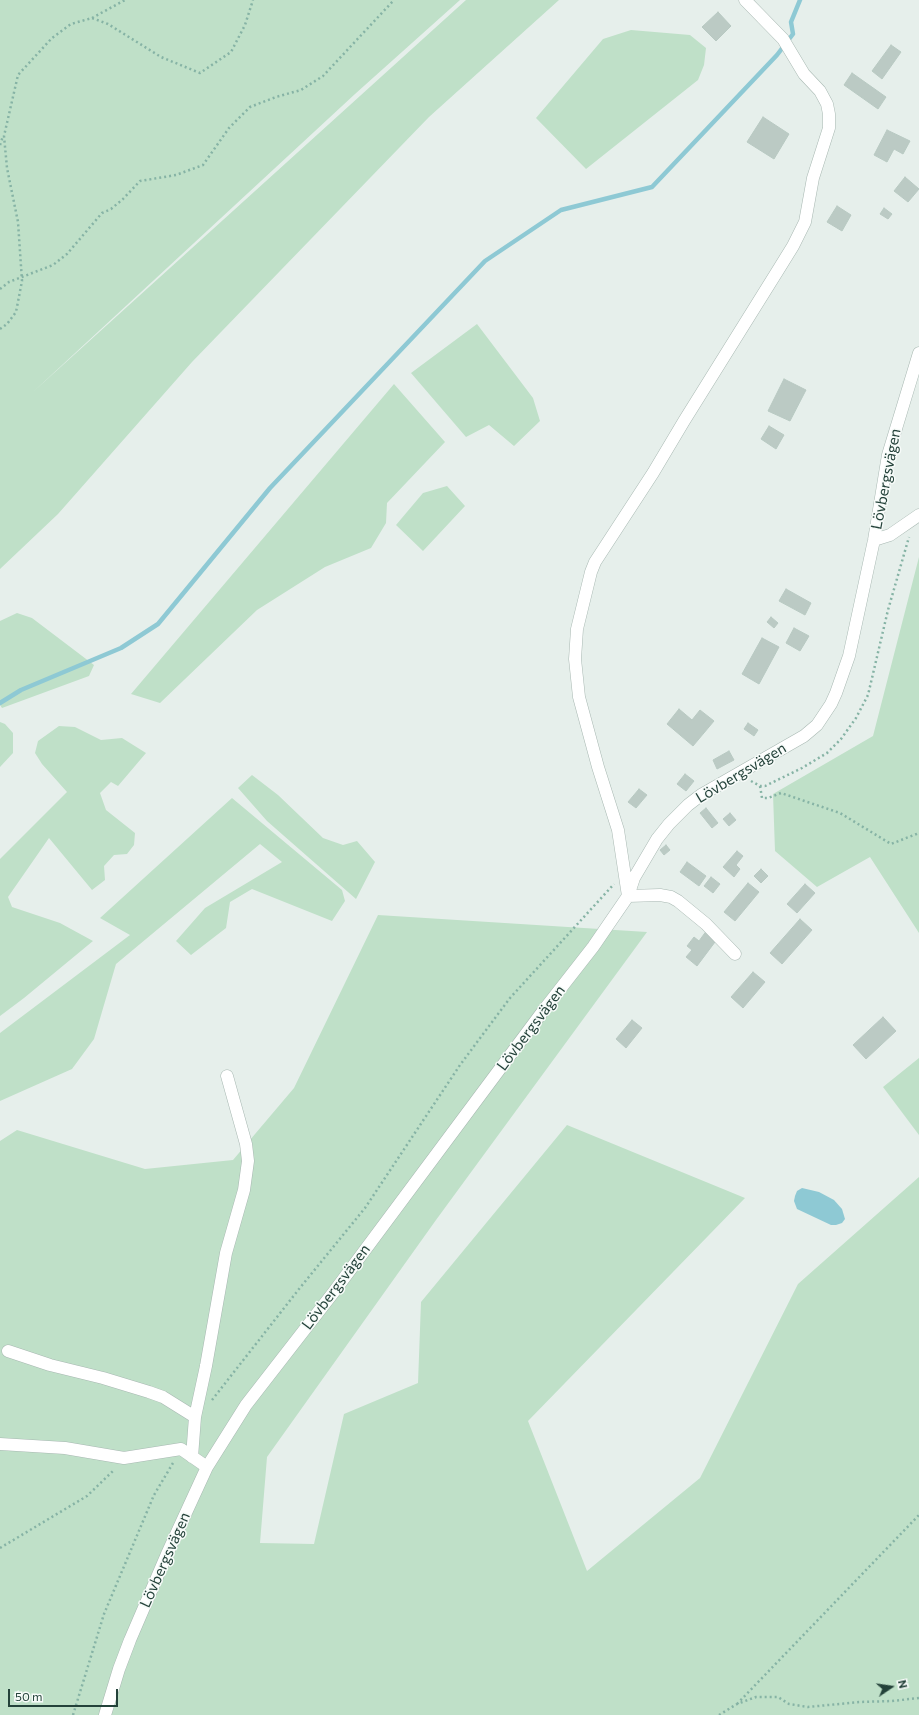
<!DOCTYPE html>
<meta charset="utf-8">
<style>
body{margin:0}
#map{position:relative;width:919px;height:1715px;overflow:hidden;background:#e6efeb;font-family:Commissioner,sans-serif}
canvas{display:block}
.north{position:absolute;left:871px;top:1667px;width:40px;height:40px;-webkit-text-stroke:3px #f7fbf9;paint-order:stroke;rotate:77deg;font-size:11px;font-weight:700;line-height:16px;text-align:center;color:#24423a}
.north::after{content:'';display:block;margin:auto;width:14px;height:18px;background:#24423a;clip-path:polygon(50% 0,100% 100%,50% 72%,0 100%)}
.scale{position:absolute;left:8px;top:1689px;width:110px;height:18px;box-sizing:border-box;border:2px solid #24423a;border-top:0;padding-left:5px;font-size:12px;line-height:14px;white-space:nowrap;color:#24423a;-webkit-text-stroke:3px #f7fbf9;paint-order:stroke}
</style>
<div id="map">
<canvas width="919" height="1715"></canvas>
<div class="north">N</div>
<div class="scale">50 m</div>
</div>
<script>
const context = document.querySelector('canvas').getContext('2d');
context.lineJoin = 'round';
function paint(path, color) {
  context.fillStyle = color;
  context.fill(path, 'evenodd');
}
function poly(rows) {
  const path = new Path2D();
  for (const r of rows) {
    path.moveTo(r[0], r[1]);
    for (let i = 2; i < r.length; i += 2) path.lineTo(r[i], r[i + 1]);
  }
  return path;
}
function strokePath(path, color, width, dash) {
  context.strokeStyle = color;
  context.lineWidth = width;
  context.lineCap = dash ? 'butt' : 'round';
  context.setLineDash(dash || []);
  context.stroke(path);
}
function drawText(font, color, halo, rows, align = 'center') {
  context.font = font + ' Commissioner,sans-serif';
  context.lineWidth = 3;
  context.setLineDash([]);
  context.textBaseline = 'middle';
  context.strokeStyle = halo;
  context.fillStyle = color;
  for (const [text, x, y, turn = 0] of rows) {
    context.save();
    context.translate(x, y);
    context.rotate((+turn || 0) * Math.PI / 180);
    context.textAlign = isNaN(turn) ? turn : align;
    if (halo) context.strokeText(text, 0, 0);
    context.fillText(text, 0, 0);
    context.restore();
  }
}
const green = poly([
 [0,0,460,0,355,94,33,392,466,0,559,0,429,117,192,362,58,514,0,569],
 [631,30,690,35,706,48,704,65,698,80,586,169,536,118,603,39],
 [477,324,533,398,540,421,514,446,489,425,466,437,411,373],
 [394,384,445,442,387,503,386,523,371,548,325,567,257,610,160,703,131,694],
 [447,486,465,506,423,551,396,525,423,493],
 [919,557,919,933,870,857,817,887,775,851,773,794,873,736],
 [17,613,32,618,94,665,89,676,2,708,0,705,0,621],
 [0,722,5,724,13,733,13,753,0,767],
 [59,726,75,727,101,740,122,738,146,753,118,786,111,782,100,793,106,810,135,833,134,845,127,854,114,855,104,866,105,880,92,890,49,838,8,897,12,907,60,923,93,941,24,998,0,1016,0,859,67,792,42,764,35,753,38,741],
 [252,775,278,795,323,838,343,845,357,841,375,862,356,899,267,821,238,788],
 [232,798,342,890,345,901,332,921,252,889,230,902,226,928,191,955,176,941,205,908,282,862,260,844,116,964,94,1039,72,1069,0,1101,0,1033,130,935,100,918],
 [378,915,647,932,436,1220,267,1457,260,1543,314,1544,344,1414,418,1383,421,1302,567,1125,745,1198,528,1421,587,1571,700,1478,798,1284,919,1177,919,1715,0,1715,0,1141,17,1130,145,1169,233,1160,294,1088],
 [919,1058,919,1135,883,1087]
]);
const water = poly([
 [802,1188,819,1192,834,1200,842,1209,845,1219,842,1223,836,1225,831,1225,797,1209,794,1201,795,1196,797,1191]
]);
const stream = poly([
 [0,703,21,690,121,648,158,624,270,488,485,261,561,210,652,187,777,55,793,34,791,22,800,0]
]);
const building = poly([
 [718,12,731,26,716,41,702,27,718,12],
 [891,45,901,52,882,79,872,71,891,45],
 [852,73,886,97,878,109,844,85,852,73],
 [763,117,789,134,774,159,747,142,763,117],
 [887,130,910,141,903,154,894,149,887,162,874,155,887,130],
 [905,177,919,189,908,202,894,191,905,177],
 [837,206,851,215,842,231,827,222,837,206],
 [884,208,892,214,888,219,880,214,884,208],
 [784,379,806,390,790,421,768,411,784,379],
 [769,426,784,435,776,449,761,439,769,426],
 [786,589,811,603,805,615,779,601,786,589],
 [771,617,778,623,774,628,767,622,771,617],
 [794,628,809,636,800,651,786,643,794,628],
 [762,638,779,647,759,684,742,674,762,638],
 [679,709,692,720,700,710,714,721,693,746,667,724,679,709],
 [748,723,758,730,754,736,744,729,748,723],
 [729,751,734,760,717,769,713,760,729,751],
 [685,774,694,781,686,791,677,784,685,774],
 [639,789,647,795,636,808,628,802,639,789],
 [706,808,718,823,712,828,700,813,706,808],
 [730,813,736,820,729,826,723,819,730,813],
 [666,845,670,850,664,855,660,850,666,845],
 [737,851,743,856,736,865,740,869,734,877,723,867,737,851],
 [687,862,706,876,699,886,680,872,687,862],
 [761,869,768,876,761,883,754,876,761,869],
 [711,877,720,884,713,893,704,886,711,877],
 [748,883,759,892,735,921,724,912,748,883],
 [805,884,815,893,797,913,787,904,805,884],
 [800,919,812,930,782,964,770,953,800,919],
 [707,930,718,938,697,966,686,957,692,950,687,946,694,937,699,941,707,930],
 [753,972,765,982,743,1008,731,997,753,972],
 [883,1017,896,1031,866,1059,853,1045,883,1017],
 [632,1020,642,1028,626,1048,616,1039,632,1020]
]);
const path = poly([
 [92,18,125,0],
 [0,145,3,136],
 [0,289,9,282,53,265,67,254,102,213,111,209,123,199,140,181,176,175,203,165,229,128,250,107,276,97,301,90,323,76,394,0],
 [0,329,7,324,16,312,22,281,18,222,7,168,4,136,18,75,52,38,71,24,92,18,108,24,161,57,200,73,231,52,245,25,253,0],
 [751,781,760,786,765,786,802,768,827,753,841,739,856,718,868,695,888,610,909,537],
 [760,786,762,798,768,798,781,793,840,813,891,844,919,833],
 [212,1400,299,1289,365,1208,460,1065,510,998,614,884],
 [0,1548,87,1496,114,1470],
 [737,1704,919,1515],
 [73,1715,104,1614,154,1495,173,1463],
 [719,1715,737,1704,756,1697,778,1697,789,1704,808,1707,859,1702,892,1701,919,1698]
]);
const minor = poly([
 [874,540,890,535,919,515],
 [735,954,706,924,678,901,671,897,660,895,628,896,618,830,598,767,579,697,575,659,577,629,591,572,595,562,653,473,684,421,780,267,793,246,805,222,813,178,829,128,829,114,827,104,820,91,804,74,783,39,745,0],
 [8,1351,50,1365,103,1378,149,1392,163,1397,195,1417],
 [0,1444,65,1448,124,1458,181,1449,207,1467],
 [192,1457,195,1417,206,1366,226,1253,244,1190,248,1161,246,1144,227,1076],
 [105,1715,119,1669,130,1640,167,1554,207,1467,246,1405,333,1293,543,1011,593,947,628,896,634,878,657,839,669,824,688,805,701,795,804,736,817,725,831,704,836,693,849,656,874,540,888,455,919,353]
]);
const streetNames = [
 ["Lövbergsvägen",886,479,-79],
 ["Lövbergsvägen",741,773,-31],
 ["Lövbergsvägen",531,1028,-53],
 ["Lövbergsvägen",336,1287,-53],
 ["Lövbergsvägen",165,1560,-66]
];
paint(green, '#bfe0c8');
paint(water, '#8ec9d4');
strokePath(stream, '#8ec9d4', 4.5);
paint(building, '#bbcac4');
strokePath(building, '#b8c9c2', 1);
strokePath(minor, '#a8b8b2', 13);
strokePath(path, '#86b3a5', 2.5, [2, 3]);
strokePath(minor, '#fff', 12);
drawText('15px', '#24423a', '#f7fbf9', streetNames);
</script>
